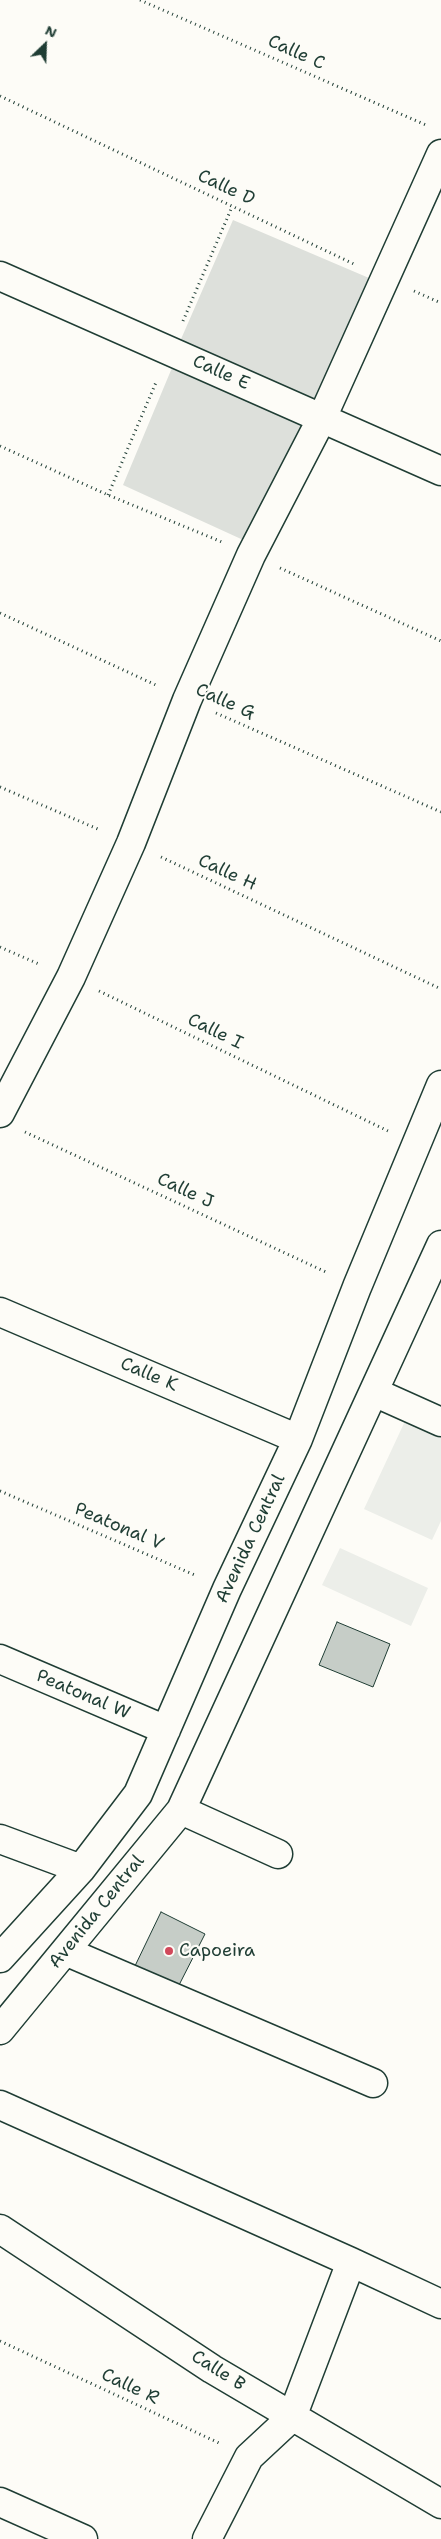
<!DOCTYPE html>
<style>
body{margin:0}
#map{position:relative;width:441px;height:2539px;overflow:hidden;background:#fdfcf7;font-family:"Shantell Sans",sans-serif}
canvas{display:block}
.north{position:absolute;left:20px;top:20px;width:50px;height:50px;-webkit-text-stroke:4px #fdfcf7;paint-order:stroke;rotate:24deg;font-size:14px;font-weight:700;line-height:20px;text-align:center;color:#1f3d34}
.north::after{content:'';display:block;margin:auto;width:18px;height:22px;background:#1f3d34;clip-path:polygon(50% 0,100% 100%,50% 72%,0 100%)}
</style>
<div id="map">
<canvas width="441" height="2539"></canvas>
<div class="north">N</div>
</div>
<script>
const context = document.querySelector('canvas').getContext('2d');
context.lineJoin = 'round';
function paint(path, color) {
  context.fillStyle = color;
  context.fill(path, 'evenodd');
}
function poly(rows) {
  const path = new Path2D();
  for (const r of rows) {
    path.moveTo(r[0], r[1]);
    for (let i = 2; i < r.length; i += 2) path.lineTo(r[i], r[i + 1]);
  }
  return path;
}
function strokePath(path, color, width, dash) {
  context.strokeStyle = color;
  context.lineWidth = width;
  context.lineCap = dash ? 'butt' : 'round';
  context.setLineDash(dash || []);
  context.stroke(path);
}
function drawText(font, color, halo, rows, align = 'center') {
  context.font = font + ' "Shantell Sans",sans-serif';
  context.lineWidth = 4.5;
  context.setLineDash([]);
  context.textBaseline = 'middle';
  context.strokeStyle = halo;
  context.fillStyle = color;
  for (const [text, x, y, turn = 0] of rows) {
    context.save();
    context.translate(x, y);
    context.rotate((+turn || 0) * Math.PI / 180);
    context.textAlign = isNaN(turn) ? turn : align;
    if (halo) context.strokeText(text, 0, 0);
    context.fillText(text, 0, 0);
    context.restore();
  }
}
const built = poly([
 [406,1419,441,1436,441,1521,432,1540,364,1509],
 [340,1548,428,1588,411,1626,322,1585]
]);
const green = poly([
 [233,220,376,281,319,410,178,346],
 [174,363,306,418,252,544,123,485]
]);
const building = poly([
 [337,1622,390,1644,373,1687,319,1665,337,1622],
 [161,1912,205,1934,177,1989,134,1968,161,1912]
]);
const path = poly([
 [140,0,426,125],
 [0,96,356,265],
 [414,291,441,303],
 [183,321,232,207],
 [0,446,108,495,222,542],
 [108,495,157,380],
 [280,568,441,641],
 [0,613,158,686],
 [216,713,441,812],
 [0,787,100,830],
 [161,857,441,989],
 [0,947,41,965],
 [99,991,388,1131],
 [25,1132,328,1273],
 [0,1491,197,1576],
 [0,2341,219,2443]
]);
const street = poly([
 [0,276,441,471],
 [0,1113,71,977,131,843,187,700,251,555,322,418,441,154],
 [0,1312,298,1439],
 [374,1392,441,1422],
 [0,1659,166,1730],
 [181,1810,278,1854],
 [0,1839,81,1869],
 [65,1951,373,2083],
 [0,1958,81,1869,138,1794,227,1589,298,1439,357,1287,441,1085],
 [0,2030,181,1810,441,1245],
 [0,2105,351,2262,441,2304],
 [0,2229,212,2369,441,2504],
 [0,2502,83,2539],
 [207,2539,249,2457,292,2417,351,2262]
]);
const markers = [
 [169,1951,5,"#d1495b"]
];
const streetNames = [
 ["Calle C",296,53,24],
 ["Calle D",226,188,25],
 ["Calle E",221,373,24],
 ["Calle G",225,702,24],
 ["Calle H",227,873,25],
 ["Calle I",215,1032,26],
 ["Calle J",185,1191,25],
 ["Calle K",149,1375,23],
 ["Peatonal V",119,1527,23],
 ["Avenida Central",251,1539,-65],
 ["Peatonal W",83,1695,23],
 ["Avenida Central",97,1912,-51],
 ["Calle B",218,2371,32],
 ["Calle R",130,2387,25]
];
const poiNames = [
 ["Capoeira",179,1951]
];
paint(built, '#eceee9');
paint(green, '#dde0db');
paint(building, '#c6cdc7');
strokePath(building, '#1f3d34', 1);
strokePath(street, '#1f3d34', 31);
strokePath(path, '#1f3d34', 3, [1, 4]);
strokePath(street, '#fdfcf7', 28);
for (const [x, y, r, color] of markers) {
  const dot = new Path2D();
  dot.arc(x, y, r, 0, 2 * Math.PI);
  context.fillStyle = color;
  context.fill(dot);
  strokePath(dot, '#fdfcf7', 2);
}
drawText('18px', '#1f3d34', '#fdfcf7', streetNames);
drawText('18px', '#1f3d34', '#fdfcf7', poiNames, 'left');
</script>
